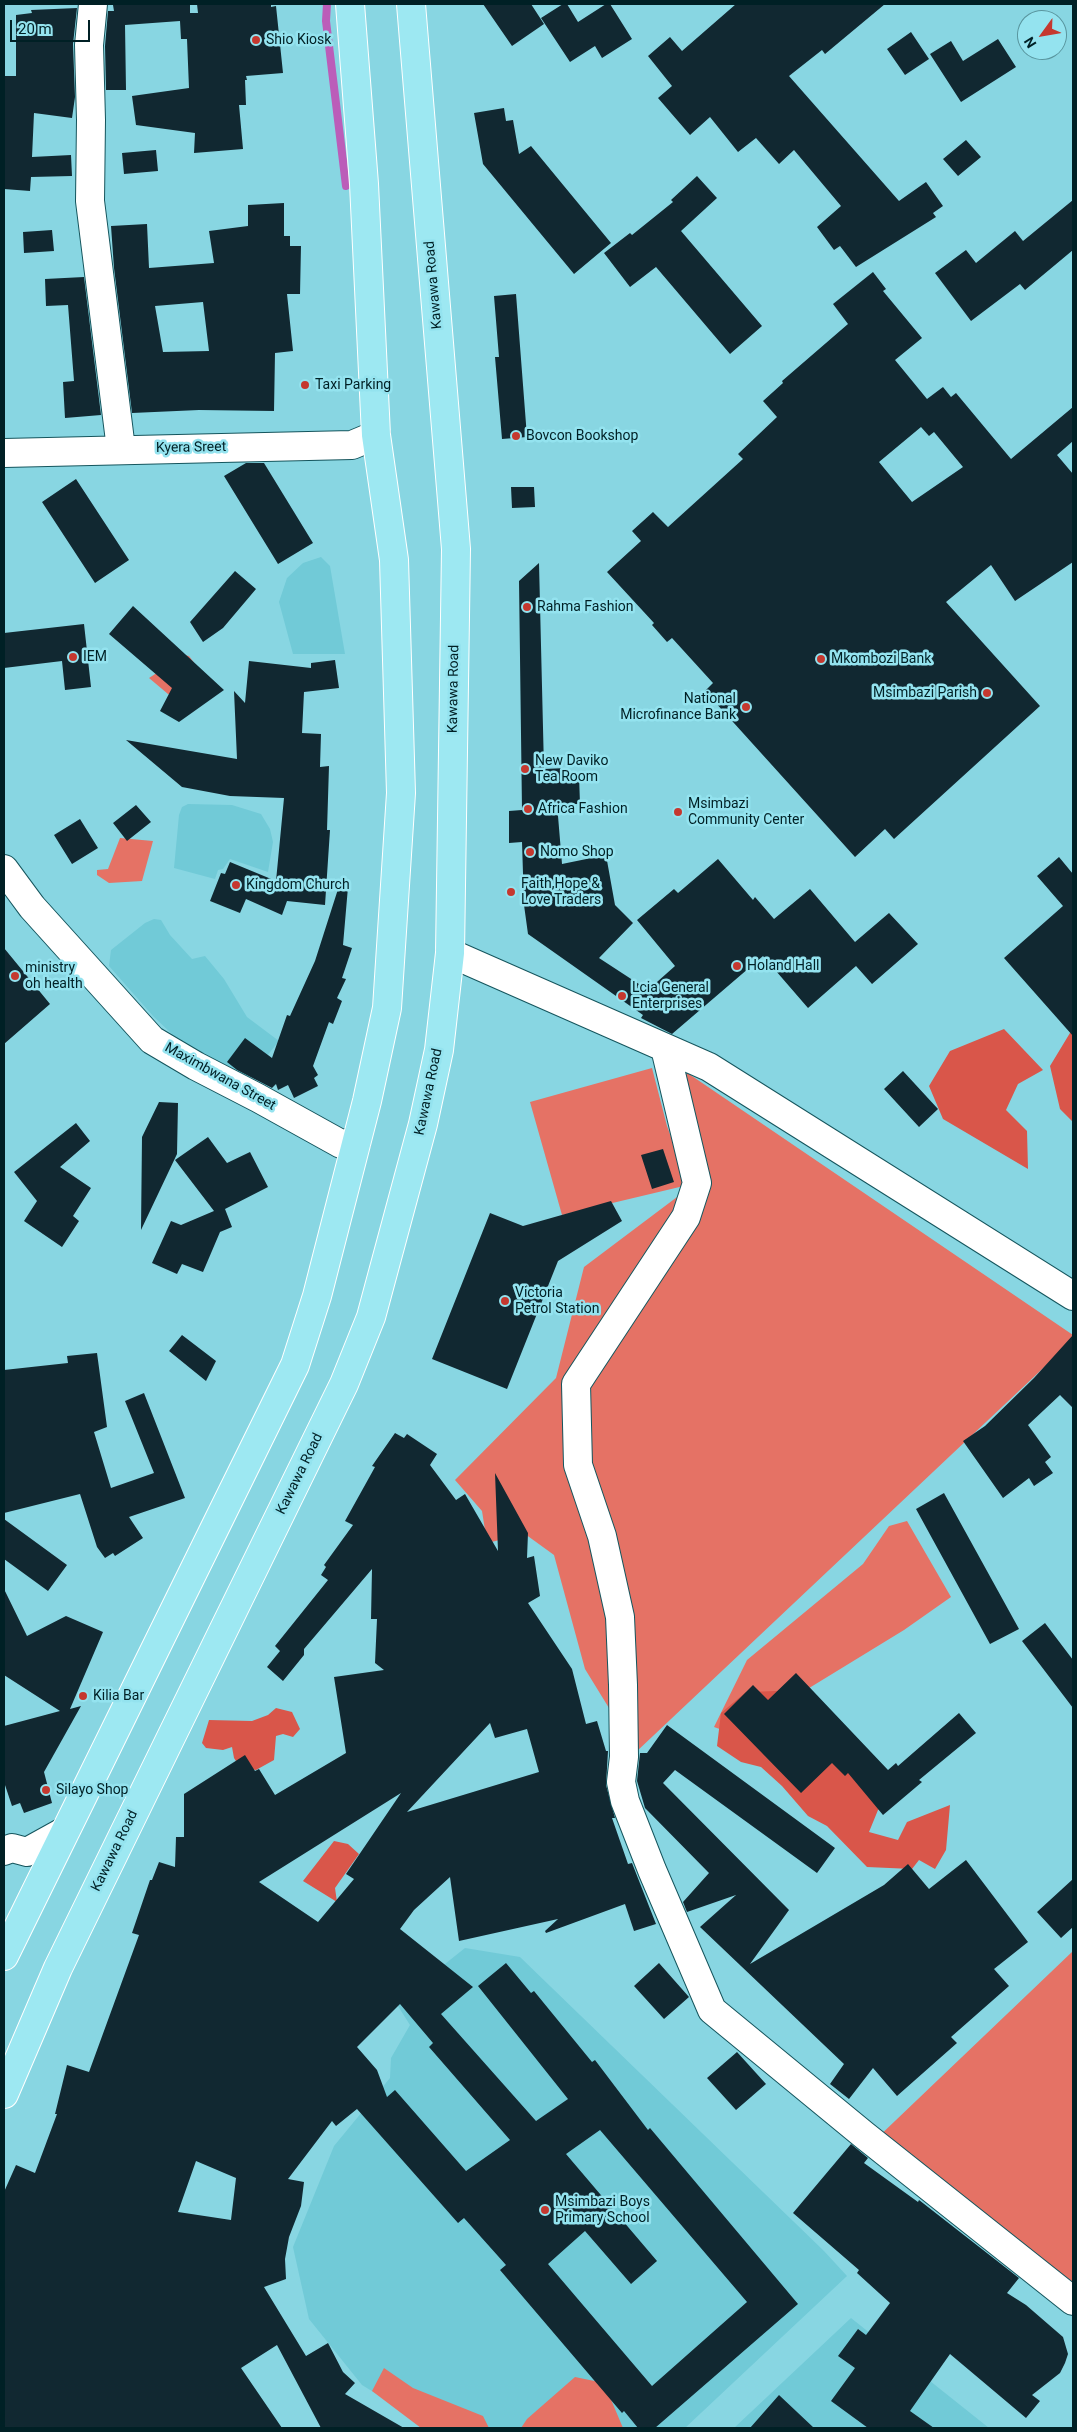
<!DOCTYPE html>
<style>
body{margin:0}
#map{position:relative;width:1077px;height:2432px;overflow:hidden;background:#88d6e2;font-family:Roboto,sans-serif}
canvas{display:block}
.frame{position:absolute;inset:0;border:5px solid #002025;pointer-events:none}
.north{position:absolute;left:1017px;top:10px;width:50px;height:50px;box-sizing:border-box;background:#94e3ef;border:1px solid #59959e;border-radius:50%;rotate:238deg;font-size:14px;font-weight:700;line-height:20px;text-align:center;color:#002025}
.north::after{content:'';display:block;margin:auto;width:18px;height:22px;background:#c5382f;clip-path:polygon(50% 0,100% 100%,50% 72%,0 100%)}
.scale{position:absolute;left:10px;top:20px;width:80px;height:22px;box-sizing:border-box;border:2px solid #002025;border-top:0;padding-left:6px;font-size:15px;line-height:18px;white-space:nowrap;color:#002025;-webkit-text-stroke:4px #94e3ef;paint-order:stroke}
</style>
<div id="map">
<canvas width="1077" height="2432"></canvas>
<div class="frame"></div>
<div class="north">N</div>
<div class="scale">20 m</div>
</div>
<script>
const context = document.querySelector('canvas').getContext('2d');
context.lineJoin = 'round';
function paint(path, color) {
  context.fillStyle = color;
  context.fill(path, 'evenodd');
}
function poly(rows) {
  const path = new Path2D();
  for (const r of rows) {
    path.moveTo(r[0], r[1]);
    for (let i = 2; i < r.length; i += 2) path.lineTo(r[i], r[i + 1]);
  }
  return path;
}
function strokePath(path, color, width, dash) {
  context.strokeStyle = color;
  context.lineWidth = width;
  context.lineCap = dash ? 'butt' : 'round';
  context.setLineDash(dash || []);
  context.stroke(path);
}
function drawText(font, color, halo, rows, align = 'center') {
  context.font = font + ' Roboto,sans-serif';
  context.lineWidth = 5;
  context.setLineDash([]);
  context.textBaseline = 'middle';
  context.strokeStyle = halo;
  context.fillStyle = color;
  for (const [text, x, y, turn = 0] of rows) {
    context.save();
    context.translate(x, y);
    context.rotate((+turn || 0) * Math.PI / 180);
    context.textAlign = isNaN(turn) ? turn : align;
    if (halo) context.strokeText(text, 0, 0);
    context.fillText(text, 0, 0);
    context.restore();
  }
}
const built = poly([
 [321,557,330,566,345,654,293,654,279,602,287,578,303,563],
 [188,804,232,805,261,814,270,829,273,842,268,872,230,859,223,869,218,870,215,879,174,868,179,815,182,807],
 [154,919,161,920,170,935,192,959,205,956,224,979,247,1017,279,1041,246,1082,195,1056,153,1016,109,966,111,950,145,923],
 [465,1948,520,1957,824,2251,847,2276,685,2428,432,2428,362,2385,309,2319,293,2247,334,2146,390,2078,391,2058,410,2025,396,2003],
 [851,2318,989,2428,734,2428]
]);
const green = poly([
 [184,655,189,656,195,664,177,696,168,694,149,678],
 [120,838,153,841,142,881,109,883,97,875,97,870,108,869],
 [652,1068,667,1126,686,1178,661,1072,689,1074,1073,1335,1073,1340,636,1752,585,1669,554,1555,525,1534,487,1543,482,1511,455,1480,556,1378,584,1267,689,1188,688,1185,562,1215,530,1102],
 [907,1521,951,1597,904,1630,734,1734,714,1727,747,1660,863,1564,889,1526],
 [1073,1951,1073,2290,873,2142],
 [384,2368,413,2388,483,2416,489,2428,421,2428,372,2391],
 [575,2377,604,2383,623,2428,521,2428,527,2419]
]);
const forest = poly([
 [1073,1028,1073,1122,1060,1109,1050,1066],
 [1004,1029,1043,1070,1018,1084,1006,1110,1027,1131,1028,1169,943,1119,929,1086,950,1051],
 [777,1691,802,1721,811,1751,892,1795,878,1810,869,1832,898,1840,907,1822,950,1805,946,1850,935,1869,919,1860,912,1869,867,1867,827,1826,808,1816,782,1786,761,1767,741,1762,717,1746,721,1713,746,1692],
 [276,1708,292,1712,300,1729,293,1737,283,1734,276,1736,274,1760,256,1770,240,1767,234,1758,232,1747,223,1750,206,1748,202,1743,209,1720,252,1721,268,1715],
 [334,1841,348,1844,359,1854,335,1888,337,1902,303,1881]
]);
const stream = poly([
 [327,4,326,21,346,186]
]);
const building = poly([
 [132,4,190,4,190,13,198,13,197,4,271,4,271,7,276,6,283,73,246,76,247,80,245,80,246,105,239,105,243,149,194,153,195,133,136,125,132,96,189,88,187,39,181,39,180,21,125,25,126,90,106,90,105,46,108,11,114,11,113,5],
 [483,4,531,4,544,24,512,46],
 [563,4,567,4,578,22,606,4,610,4,632,39,602,58,595,46,570,62,541,18],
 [736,4,885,4,825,54,822,50,789,76,899,201,926,182,943,206,933,213,936,217,856,267,840,246,834,250,817,227,841,206,794,150,779,164,756,138,738,152,710,117,690,135,658,98,672,86,648,56,670,37,682,51],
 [77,8,73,44,75,97,72,118,34,113,32,157,71,155,72,176,31,177,30,191,4,189,4,76,16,76,16,15,32,13,31,10],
 [911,32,929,59,905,75,887,49],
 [998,39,1016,67,961,102,930,54,951,41,963,61],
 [504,108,506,121,513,120,519,154,531,146,611,243,574,274,483,164,474,113],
 [966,140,981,157,958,176,943,159],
 [156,150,158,171,124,174,122,153],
 [697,176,717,198,681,231,762,326,730,354,656,267,630,287,604,253,630,233,632,235,673,202,671,200],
 [1073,200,1073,250,1025,290,1020,284,971,321,935,273,966,250,976,263,1015,231,1023,241],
 [284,203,284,236,290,236,290,246,301,246,300,294,287,294,293,351,275,353,274,411,199,410,132,413,114,268,111,226,147,224,149,268,214,263,209,231,248,226,248,205],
 [203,302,209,351,163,352,155,306],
 [52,230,54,251,24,253,23,232],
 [873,272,886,289,883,291,922,338,895,360,927,399,943,387,951,397,956,393,1011,459,1073,407,1073,441,1057,455,1073,474,1073,562,1015,601,991,565,946,602,1040,706,894,839,885,829,855,857,705,691,713,683,672,638,667,642,652,625,654,623,607,572,641,541,632,531,653,512,668,527,743,459,738,454,777,417,763,401,783,383,782,381,848,324,833,304],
 [921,427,929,436,934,432,963,467,912,502,879,462],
 [84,277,101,415,65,418,63,382,74,381,68,305,46,306,45,279],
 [516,294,527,437,502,439,495,357,499,357,494,296],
 [246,463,264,463,313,543,278,564,224,476],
 [76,479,129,560,95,583,42,502],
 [511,487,534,487,535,507,512,508],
 [539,563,544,769,567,768,567,775,579,775,580,804,557,804,562,864,606,855,615,905,633,923,599,958,648,990,675,966,637,920,674,889,678,893,718,859,753,900,755,897,774,919,810,889,855,942,889,913,918,944,872,984,856,966,808,1008,763,956,672,1034,641,1018,643,1015,528,934,524,905,522,842,509,843,509,811,522,810,519,581],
 [235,571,256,589,223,628,203,642,190,622],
 [133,606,224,690,179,722,160,711,172,688,109,634],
 [84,624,91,687,65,690,62,661,4,668,4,633],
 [335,660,339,688,304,692,302,733,321,734,320,767,329,766,327,830,330,830,325,905,287,901,282,915,246,899,240,913,210,901,221,873,225,874,230,862,276,881,284,798,230,796,182,787,126,740,237,759,234,691,245,703,249,661,311,668,311,663],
 [136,805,151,822,127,841,113,823],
 [80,819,98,848,72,864,54,835],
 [1059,857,1073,874,1073,1036,1004,958,1063,906,1037,876],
 [339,886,348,887,343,945,352,948,342,978,346,979,337,998,342,1001,333,1024,329,1022,313,1066,318,1075,314,1078,318,1086,294,1098,288,1085,278,1090,276,1084,272,1088,237,1070,227,1062,245,1038,272,1058,287,1015,290,1016,315,961],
 [4,948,50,1004,4,1044],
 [903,1071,938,1109,919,1127,884,1089],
 [159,1102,178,1103,177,1154,141,1230,142,1137],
 [76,1123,90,1141,60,1167,91,1188,73,1216,79,1221,62,1247,24,1221,37,1201,14,1172],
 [208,1137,227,1163,250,1152,268,1187,225,1209,232,1227,220,1232,203,1272,182,1264,177,1274,152,1263,171,1221,181,1225,214,1211,175,1160],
 [663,1149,674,1182,652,1189,641,1155],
 [611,1201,622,1221,558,1261,507,1389,432,1359,490,1213,523,1226],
 [182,1335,216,1361,206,1381,169,1351],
 [1073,1335,1073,1408,1060,1395,1028,1425,1051,1457,1045,1462,1053,1473,1034,1486,1029,1478,1003,1498,963,1441,985,1426,1034,1378],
 [97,1353,107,1427,94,1432,111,1488,154,1473,125,1401,144,1393,185,1498,129,1517,143,1538,115,1556,113,1553,105,1558,97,1547,80,1494,4,1513,4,1370,68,1363,67,1356],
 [395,1433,404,1438,407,1434,437,1454,430,1465,456,1500,465,1494,498,1551,495,1473,528,1533,527,1558,534,1556,540,1596,528,1603,572,1669,586,1724,597,1721,606,1751,608,1751,606,1785,615,1818,612,1818,628,1864,632,1863,656,1924,634,1931,625,1904,546,1933,545,1931,558,1919,459,1941,450,1877,414,1910,400,1929,473,1987,441,2014,536,2121,568,2099,478,1986,506,1963,531,1993,534,1991,592,2062,595,2060,648,2130,650,2128,798,2304,655,2428,638,2428,624,2411,622,2413,500,2270,506,2265,464,2218,458,2223,357,2109,336,2126,332,2121,288,2179,304,2182,301,2206,289,2237,285,2259,286,2279,264,2287,306,2356,328,2343,343,2372,355,2383,345,2394,404,2428,321,2428,277,2345,241,2368,282,2428,4,2428,4,2192,16,2165,35,2173,57,2114,55,2114,67,2065,89,2072,139,1935,132,1933,150,1880,152,1880,159,1862,175,1867,176,1837,184,1837,184,1794,245,1755,255,1771,259,1769,275,1795,346,1753,334,1677,384,1670,375,1663,377,1619,371,1619,372,1569,304,1649,304,1655,283,1681,267,1667,280,1651,275,1646,328,1580,321,1575,326,1567,324,1565,353,1525,345,1521,375,1467,372,1466],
 [490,1723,495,1738,527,1729,539,1772,407,1812],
 [401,1793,346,1874,354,1879,318,1922,259,1882],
 [400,2004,433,2043,429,2047,510,2140,466,2171,395,2090,387,2097,377,2070,357,2047],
 [600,2130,747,2302,652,2386,548,2264,585,2231,631,2284,657,2261,566,2154],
 [196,2161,236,2178,231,2220,178,2212],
 [944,1493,1019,1629,990,1644,916,1509],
 [4,1519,67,1565,48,1591,4,1559],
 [4,1589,27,1636,66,1616,103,1632,70,1709,81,1706,44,1772,52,1803,24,1813,20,1803,12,1806,4,1782,4,1726,60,1711,4,1675],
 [1045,1623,1073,1660,1073,1708,1022,1641],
 [796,1673,888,1770,896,1763,898,1766,959,1713,976,1733,919,1780,922,1782,883,1815,848,1773,845,1776,832,1763,801,1793,724,1714,753,1685,768,1700],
 [667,1725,835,1848,817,1873,675,1770,663,1783,789,1910,750,1964,884,1885,908,1864,929,1889,966,1860,1028,1942,994,1969,1009,1986,951,2037,957,2043,897,2096,873,2068,849,2099,830,2084,844,2064,700,1927,736,1895,687,1912,683,1902,709,1873,645,1808,637,1781,640,1753,647,1753],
 [1073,1879,1073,1927,1061,1938,1037,1912],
 [659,1963,689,1997,664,2019,634,1986],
 [737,2052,766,2084,736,2110,707,2078],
 [851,2144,868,2158,864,2163,918,2202,919,2200,1019,2278,1007,2293,1026,2305,1063,2337,1068,2354,1065,2363,1060,2373,1032,2395,1040,2401,1026,2418,950,2354,910,2411,934,2428,868,2428,831,2401,855,2368,838,2356,858,2329,866,2335,890,2303,857,2273,859,2270,793,2213],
 [779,2395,814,2428,750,2428]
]);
const street = poly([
 [93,4,89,45,91,120,90,201,121,449],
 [4,453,352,445,376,435],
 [4,869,32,907,152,1040,196,1066,258,1098,341,1144,356,1142],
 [450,953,709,1067,1073,1296],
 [665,1048,697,1183,686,1217,576,1384,578,1465,602,1536,620,1617,623,1685,624,1757,621,1782,625,1801,652,1870,712,2010,864,2135,1073,2301]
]);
const secondary = poly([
 [4,1851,12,1848,27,1852,65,1831]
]);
const primary = poly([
 [4,1956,295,1365,317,1296,367,1101,387,1008,401,793,394,560,376,435,364,184,350,4],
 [4,2094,58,1968,344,1384,371,1317,423,1124,439,1050,450,953,456,549,411,4]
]);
const markers = [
 [256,40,5,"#c5382f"],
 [305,385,5,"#c5382f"],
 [516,436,5,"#c5382f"],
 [527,607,5,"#c5382f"],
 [73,657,5,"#c5382f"],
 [821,659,5,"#c5382f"],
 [987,693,5,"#c5382f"],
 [746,707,5,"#c5382f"],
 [525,769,5,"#c5382f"],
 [528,809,5,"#c5382f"],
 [678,812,5,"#c5382f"],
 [530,852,5,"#c5382f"],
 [236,885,5,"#c5382f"],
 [511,892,5,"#c5382f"],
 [737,966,5,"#c5382f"],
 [15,976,5,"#c5382f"],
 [622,996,5,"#c5382f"],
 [505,1301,5,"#c5382f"],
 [83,1696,5,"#c5382f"],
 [46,1790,5,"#c5382f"],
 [545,2210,5,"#c5382f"]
];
const poiNames = [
 ["Shio Kiosk",266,40],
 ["Taxi Parking",315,385],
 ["Bovcon Bookshop",526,436],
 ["Rahma Fashion",537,607],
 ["IEM",83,657],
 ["Mkombozi Bank",831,659],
 ["Msimbazi Parish",977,693,"right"],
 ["National",736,699,"right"],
 ["Microfinance Bank",736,715,"right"],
 ["New Daviko",535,761],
 ["Tea Room",535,777],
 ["Msimbazi",688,804],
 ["Community Center",688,820],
 ["Africa Fashion",538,809],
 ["Nomo Shop",540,852],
 ["Faith,Hope &",521,884],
 ["Love Traders",521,900],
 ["Kingdom Church",246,885],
 ["Holand Hall",747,966],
 ["ministry",25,968],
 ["oh health",25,984],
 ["Lcia General",632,988],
 ["Enterprises",632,1004],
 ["Victoria",515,1293],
 ["Petrol Station",515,1309],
 ["Kilia Bar",93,1696],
 ["Silayo Shop",56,1790],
 ["Msimbazi Boys",555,2202],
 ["Primary School",555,2218]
];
const streetNames = [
 ["Kawawa Road",434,285,-95],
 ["Kyera Sreet",191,448,-1],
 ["Kawawa Road",454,689,-89],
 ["Maximbwana Street",220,1077,29],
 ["Kawawa Road",429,1092,-78],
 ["Kawawa Road",300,1474,-64],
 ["Kawawa Road",115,1851,-64]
];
paint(built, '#71cad7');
paint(green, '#e57265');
paint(forest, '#d9564a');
strokePath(stream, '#bb5db9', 8);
paint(building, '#112831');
strokePath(street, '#15555d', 30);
strokePath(secondary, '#15555d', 30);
strokePath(primary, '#fff', 30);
strokePath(street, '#fff', 28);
strokePath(secondary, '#fff', 28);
strokePath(primary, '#9de8f2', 28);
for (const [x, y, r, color] of markers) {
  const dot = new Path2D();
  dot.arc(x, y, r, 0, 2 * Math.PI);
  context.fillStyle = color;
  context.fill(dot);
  strokePath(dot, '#94e3ef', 2);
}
drawText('14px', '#002025', '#94e3ef', poiNames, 'left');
drawText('14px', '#002025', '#94e3ef', streetNames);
</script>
